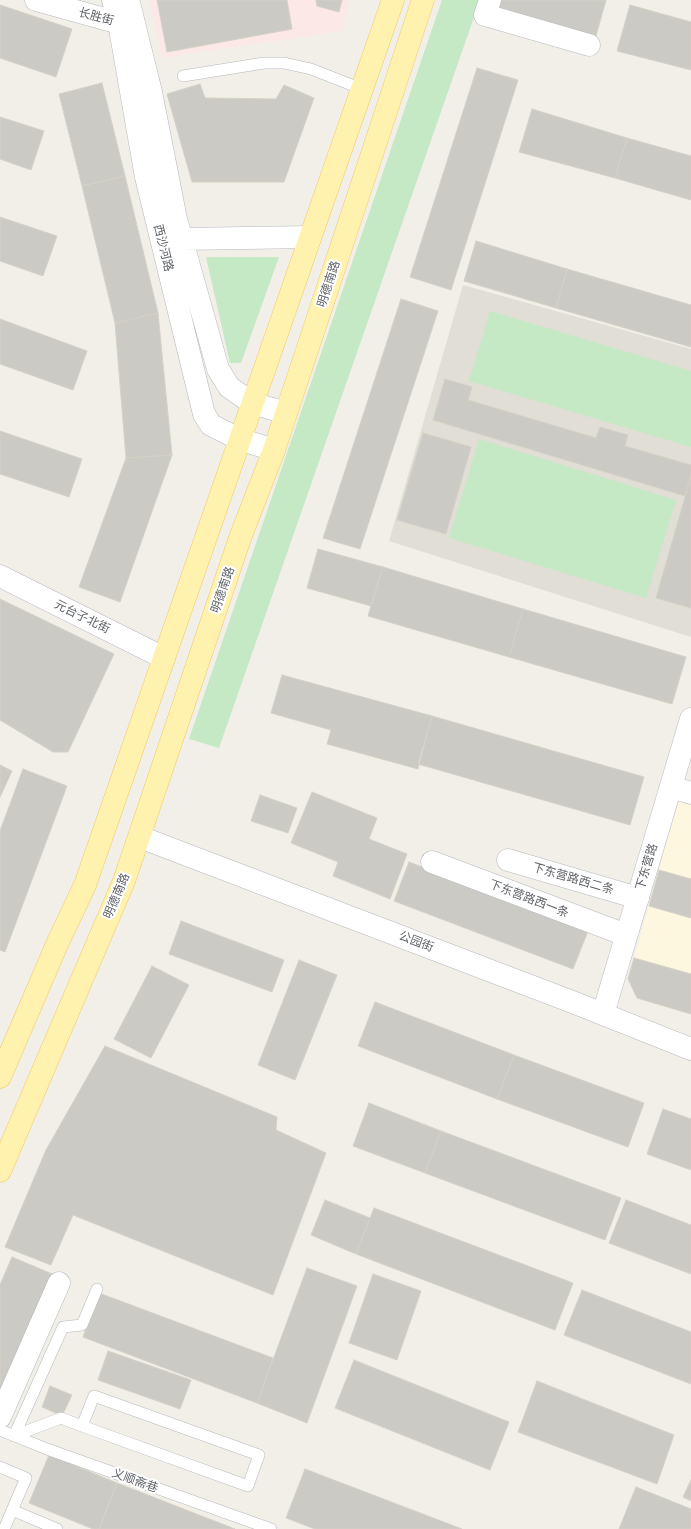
<!DOCTYPE html>
<meta charset="utf-8">
<style>
body{margin:0}
canvas{display:block;background:#f1efe8}
</style>
<canvas width="691" height="1529"></canvas>
<script>
const context = document.querySelector('canvas').getContext('2d');
context.lineJoin = 'round';
function paint(path, color) {
  context.fillStyle = color;
  context.fill(path, 'evenodd');
}
function poly(rows) {
  const path = new Path2D();
  for (const r of rows) {
    path.moveTo(r[0], r[1]);
    for (let i = 2; i < r.length; i += 2) path.lineTo(r[i], r[i + 1]);
  }
  return path;
}
function strokePath(path, color, width, dash) {
  context.strokeStyle = color;
  context.lineWidth = width;
  context.lineCap = dash ? 'butt' : 'round';
  context.setLineDash(dash || []);
  context.stroke(path);
}
function drawText(font, color, halo, rows, align = 'center') {
  context.font = font + ' Karla,"Noto Sans SC",sans-serif';
  context.lineWidth = 4;
  context.setLineDash([]);
  context.textBaseline = 'middle';
  context.strokeStyle = halo;
  context.fillStyle = color;
  for (const [text, x, y, turn = 0] of rows) {
    context.save();
    context.translate(x, y);
    context.rotate((+turn || 0) * Math.PI / 180);
    context.textAlign = isNaN(turn) ? turn : align;
    if (halo) context.strokeText(text, 0, 0);
    context.fillText(text, 0, 0);
    context.restore();
  }
}
const commercial = poly([
 [679,799,691,802,691,1014,637,998,628,979]
]);
const education = poly([
 [463,285,691,349,691,637,389,541]
]);
const medical = poly([
 [149,0,349,0,342,31,162,58]
]);
const green = poly([
 [442,0,480,0,219,748,189,739],
 [206,257,279,257,241,363,230,363],
 [490,311,691,371,691,447,469,381],
 [479,439,676,500,646,598,449,538]
]);
const building = poly([
 [157,0,287,0,292,29,167,52,157,0],
 [316,0,342,0,339,12,317,6,316,0],
 [498,0,606,0,594,43,494,14,498,0],
 [0,5,72,29,56,77,0,58,0,5],
 [630,5,691,22,691,70,617,51,630,5],
 [477,68,518,80,451,290,410,277,477,68],
 [102,83,125,176,82,186,59,94,102,83],
 [200,84,205,98,276,99,284,85,314,98,284,182,192,182,167,94,200,84],
 [532,109,627,138,615,178,519,152,532,109],
 [0,117,44,131,31,170,0,159,0,117],
 [627,138,691,156,691,200,615,178,627,138],
 [125,176,158,313,115,323,82,186,125,176],
 [0,217,57,236,43,276,0,261,0,217],
 [476,241,567,269,556,308,464,281,476,241],
 [567,269,691,305,691,347,556,308,567,269],
 [401,299,438,311,360,549,323,538,401,299],
 [158,313,172,455,126,458,115,323,158,313],
 [0,319,87,351,73,390,0,364,0,319],
 [445,379,472,387,468,400,596,438,600,427,628,435,625,446,691,465,691,476,685,496,433,420,445,379],
 [0,431,82,459,69,497,0,474,0,431],
 [423,433,471,447,446,534,397,520,423,433],
 [172,455,120,602,79,587,126,458,172,455],
 [691,476,691,608,656,598,691,476],
 [318,549,383,567,371,606,307,588,318,549],
 [383,567,523,609,509,657,368,616,383,567],
 [0,599,114,654,68,752,53,752,0,720,0,599],
 [523,609,686,657,672,704,509,657,523,609],
 [282,675,432,716,418,769,327,744,331,730,271,713,282,675],
 [432,716,644,777,630,825,418,764,432,716],
 [0,765,12,771,0,797,0,765],
 [23,769,67,786,5,952,0,950,0,831,23,769],
 [312,792,377,818,369,839,407,854,390,899,333,876,338,862,291,843,312,792],
 [260,795,297,808,288,833,251,821,260,795],
 [409,862,588,931,573,969,394,901,409,862],
 [659,870,691,879,691,918,649,906,659,870],
 [181,921,284,960,272,992,169,954,181,921],
 [634,958,691,974,691,1014,637,998,628,979,634,958],
 [299,960,337,975,295,1080,258,1065,299,960],
 [152,966,189,985,151,1058,114,1039,152,966],
 [375,1002,514,1055,497,1099,358,1046,375,1002],
 [105,1046,277,1117,276,1130,326,1153,273,1295,73,1215,51,1265,5,1247,46,1150,105,1046],
 [514,1055,644,1103,628,1147,497,1099,514,1055],
 [369,1103,441,1131,425,1173,353,1146,369,1103],
 [663,1109,691,1119,691,1170,647,1154,663,1109],
 [441,1131,621,1198,605,1240,425,1173,441,1131],
 [325,1200,370,1218,356,1254,311,1235,325,1200],
 [626,1200,691,1225,691,1274,609,1243,626,1200],
 [374,1208,573,1283,555,1330,356,1254,374,1208],
 [12,1257,57,1276,0,1407,0,1285,12,1257],
 [307,1268,357,1286,307,1423,257,1403,307,1268],
 [373,1274,421,1291,397,1360,349,1343,373,1274],
 [582,1290,691,1332,691,1384,564,1335,582,1290],
 [99,1293,273,1358,257,1403,83,1337,99,1293],
 [108,1351,191,1380,180,1409,98,1380,108,1351],
 [354,1360,509,1422,490,1470,335,1408,354,1360],
 [537,1381,674,1435,657,1484,518,1432,537,1381],
 [50,1386,72,1395,62,1416,42,1407,50,1386],
 [49,1455,117,1483,99,1529,93,1529,29,1503,49,1455],
 [305,1469,462,1529,315,1529,286,1518,305,1469],
 [691,1480,691,1501,683,1497,691,1480],
 [117,1483,235,1529,99,1529,117,1483],
 [636,1487,691,1509,691,1529,619,1529,636,1487]
]);
const service = poly([
 [183,76,264,63,284,63,311,69,362,89],
 [0,1430,47,1449,271,1529],
 [14,1436,61,1418,82,1426,248,1486,259,1455,94,1396,82,1426],
 [14,1436,63,1327,82,1325,97,1289],
 [0,1467,26,1478,4,1529],
 [12,1510,57,1529]
]);
const minor = poly([
 [490,0,485,15,589,45],
 [671,787,691,793],
 [508,860,638,898],
 [432,862,626,935],
 [0,1417,59,1283]
]);
const tertiary = poly([
 [36,0,119,23,131,20],
 [113,0,119,23,146,177,204,414,211,425,239,439,274,450],
 [129,3,151,92,176,219,218,369,229,387,252,403,286,413],
 [182,239,310,237],
 [0,576,164,658],
 [140,837,575,1003,691,1049],
 [603,1014,691,719]
]);
const primary = poly([
 [0,1077,58,942,85,885,393,0],
 [0,1171,124,881,240,538,274,450,423,0]
]);
const streetNames = [
 ["长胜街",96,17,15],
 ["西沙河路",163,248,76],
 ["明德南路",329,284,-72],
 ["明德南路",223,590,-71],
 ["元台子北街",82,617,26],
 ["下东营路",647,867,-73],
 ["下东营路西二条",573,879,16],
 ["明德南路",117,896,-67],
 ["下东营路西一条",529,899,21],
 ["公园街",416,942,21],
 ["义顺斋巷",135,1481,20]
];
paint(commercial, '#fef7e0');
paint(education, '#e1ded6');
paint(medical, '#fce8e6');
paint(green, '#c5e8c5');
paint(building, '#cccac5');
strokePath(building, '#d6d1c6', 1);
strokePath(service, '#b5b8bc', 12);
strokePath(minor, '#b5b8bc', 23);
strokePath(tertiary, '#b5b8bc', 23);
strokePath(primary, '#f2c960', 23);
strokePath(service, '#fff', 11);
strokePath(minor, '#fff', 22);
strokePath(tertiary, '#fff', 22);
strokePath(primary, '#fff2af', 22);
drawText('12px', '#5f6368', '#fff', streetNames);
</script>
